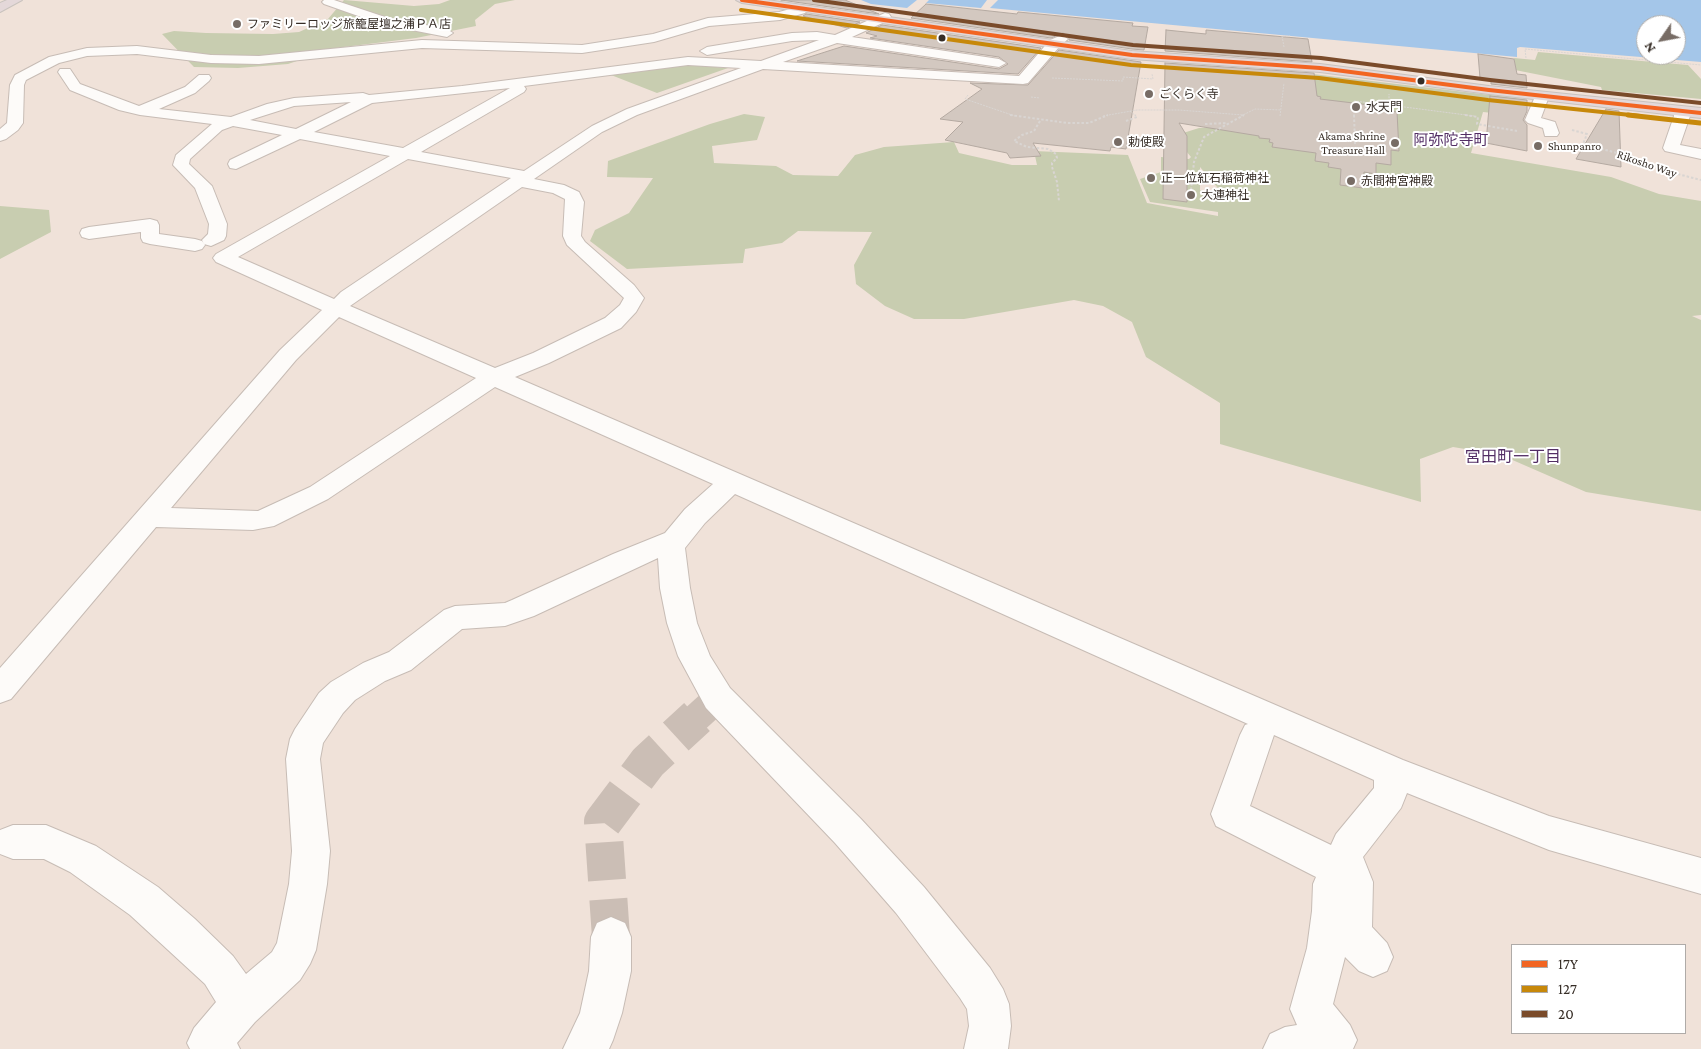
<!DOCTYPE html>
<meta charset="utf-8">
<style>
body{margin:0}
#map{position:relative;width:1701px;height:1049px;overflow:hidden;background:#f0e2d9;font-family:"Crimson Pro",serif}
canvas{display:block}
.legend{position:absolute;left:1511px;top:944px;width:175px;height:90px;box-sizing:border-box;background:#fff;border:1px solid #afaba8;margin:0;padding:6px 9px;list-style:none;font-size:15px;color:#362d26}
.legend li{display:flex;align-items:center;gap:10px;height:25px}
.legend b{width:25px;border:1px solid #afaba8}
.north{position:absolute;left:1636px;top:15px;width:50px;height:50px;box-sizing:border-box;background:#fff;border:1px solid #afaba8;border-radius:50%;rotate:237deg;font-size:14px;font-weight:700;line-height:20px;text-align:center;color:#362d26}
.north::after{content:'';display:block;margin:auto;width:18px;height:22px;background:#776c65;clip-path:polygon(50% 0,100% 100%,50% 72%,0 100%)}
</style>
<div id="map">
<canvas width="1701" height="1049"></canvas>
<ul class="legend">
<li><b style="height:6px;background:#f26522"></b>17Y</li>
<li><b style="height:6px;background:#c7880a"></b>127</li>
<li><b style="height:6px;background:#7a4b2a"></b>20</li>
</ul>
<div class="north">N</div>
</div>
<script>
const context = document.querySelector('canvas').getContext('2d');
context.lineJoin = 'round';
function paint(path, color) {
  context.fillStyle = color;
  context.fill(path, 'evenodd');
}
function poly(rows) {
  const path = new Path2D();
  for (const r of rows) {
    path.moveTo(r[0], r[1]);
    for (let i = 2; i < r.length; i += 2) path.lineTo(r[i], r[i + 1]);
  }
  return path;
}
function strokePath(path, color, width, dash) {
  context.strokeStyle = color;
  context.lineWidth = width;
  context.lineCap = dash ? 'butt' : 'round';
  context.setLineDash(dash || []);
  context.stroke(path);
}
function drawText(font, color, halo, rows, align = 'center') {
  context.font = font + ' "Crimson Pro","Noto Sans JP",serif';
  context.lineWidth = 4;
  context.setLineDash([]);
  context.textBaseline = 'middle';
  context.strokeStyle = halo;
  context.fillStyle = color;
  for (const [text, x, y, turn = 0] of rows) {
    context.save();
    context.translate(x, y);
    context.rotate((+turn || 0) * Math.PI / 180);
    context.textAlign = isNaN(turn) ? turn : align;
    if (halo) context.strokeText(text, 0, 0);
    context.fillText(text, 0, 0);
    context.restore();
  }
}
const green = poly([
 [344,0,414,6,439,4,450,0,515,0,495,4,475,20,476,26,416,38,336,48,288,64,238,68,194,67,162,34,174,31,206,33,273,34,299,32,328,19],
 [1538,52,1688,65,1701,79,1701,99,1602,90,1601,87,1515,70,1514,58,1535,60],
 [689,65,728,68,657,93,611,75],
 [1287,71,1524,99,1512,115,1483,112,1471,153,1611,177,1659,194,1701,201,1701,315,1692,316,1701,320,1701,511,1586,492,1501,455,1453,447,1420,459,1421,502,1220,444,1220,403,1146,357,1132,322,1103,306,1074,300,964,319,914,319,885,306,856,284,854,265,872,232,798,231,782,243,745,249,743,263,627,269,590,241,595,230,629,213,653,178,607,177,608,161,710,124,744,114,765,117,757,140,712,146,714,163,776,166,793,175,838,176,855,155,884,147,954,142,959,153,1012,165,1037,165,1034,151,1128,155,1147,203,1218,216,1218,212,1150,202,1140,179,1161,172,1161,157,1189,159,1191,157,1182,146,1180,134,1199,128,1216,127,1284,113],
 [1200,167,1223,194,1222,197,1200,190],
 [0,206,49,210,51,232,0,259]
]);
const water = poly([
 [861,0,917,0,907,8,871,4],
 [929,0,987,0,981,8,926,3],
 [998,0,1701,0,1701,62,1520,47,1517,48,1517,57,990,8],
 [1646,25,1676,25,1676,55,1646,55]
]);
const building = poly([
 [781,0,845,0,879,14,781,0],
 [926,4,1017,14,1018,12,1133,23,1132,26,1148,27,1144,50,1132,49,1069,40,1069,37,1063,33,1051,38,911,18,926,4],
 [806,14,860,22,847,28,803,16,806,14],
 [882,25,1041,48,1018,74,797,61,844,46,999,69,1008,64,999,57,870,38,877,36,866,33,882,25],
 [1166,30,1206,34,1206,30,1308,39,1312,62,1165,51,1166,30],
 [1059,50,1141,62,1126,149,1111,147,1110,151,1033,143,1041,156,1010,158,1007,153,945,140,963,122,940,119,982,89,970,83,1028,85,1059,50],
 [1478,54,1514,59,1517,74,1526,75,1527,88,1491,84,1491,79,1480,78,1478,54],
 [1165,63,1314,73,1317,96,1321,97,1320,99,1370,105,1371,108,1397,112,1399,151,1391,150,1391,165,1376,163,1376,174,1364,172,1363,188,1340,185,1341,169,1328,167,1329,163,1315,161,1316,153,1272,147,1273,143,1269,142,1270,139,1259,138,1259,136,1179,123,1187,136,1187,202,1163,199,1165,63],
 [1490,96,1527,100,1527,111,1523,120,1527,125,1527,151,1486,143,1490,96],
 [1606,109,1619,111,1621,167,1576,159,1606,109]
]);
const minorTunnelFar1 = poly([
 [696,718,718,698]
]);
const minorTunnel = poly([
 [611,937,603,822,648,762,697,717]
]);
const pathFar1 = poly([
 [1284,47,1282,36,1290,36],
 [1526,58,1525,49,1701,65],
 [1052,78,1123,81,1123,77,1153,79,1152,74],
 [968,95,965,99,1015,116],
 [1031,97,1040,98],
 [1389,105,1474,116],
 [1130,111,1136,116],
 [1103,116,1137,110,1179,110,1243,115],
 [1241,116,1255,109,1281,110],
 [1280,116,1284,83],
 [1354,116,1354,101,1389,105,1389,94]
]);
const path = poly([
 [1010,115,1067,123,1089,123,1108,115],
 [1354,115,1355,144],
 [1465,115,1478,117,1477,124,1517,131],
 [1040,121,1034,131,1022,135,1014,141,1027,147,1048,149,1056,154,1057,158,1052,163,1052,167,1057,182,1059,201],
 [1126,121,1137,117,1135,115],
 [1205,124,1227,123],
 [1572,130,1587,134,1583,144,1636,158,1635,163,1701,180],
 [1191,190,1194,162,1204,137,1244,115]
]);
const minor = poly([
 [324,0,334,0,388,18,447,29,453,33,447,37,381,24,324,4,322,2,324,0],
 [801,6,807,10,805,13,780,20,709,26,654,42,582,53,422,48,259,64,211,63,137,54,87,56,59,63,26,80,24,85,23,123,18,130,6,139,0,141,0,129,7,123,10,85,15,75,49,57,87,48,137,46,211,55,259,56,422,40,582,45,653,34,708,18,779,12,801,6],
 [885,13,889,14,891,17,889,20,852,37,999,59,1006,63,999,67,837,43,783,62,1019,76,1050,40,1062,35,1068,39,1060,46,1028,83,1023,84,763,69,637,115,602,132,534,179,564,185,579,192,584,202,581,236,585,242,634,285,644,298,636,312,621,328,549,363,515,377,1403,760,1549,816,1701,858,1701,894,1549,850,1407,793,1401,808,1363,857,1373,882,1372,927,1387,943,1393,957,1387,971,1373,977,1359,971,1345,957,1333,1004,1350,1025,1357,1040,1353,1049,1263,1049,1270,1034,1285,1027,1297,1025,1290,1009,1307,948,1312,911,1313,884,1316,877,1216,826,1211,814,1240,735,1245,725,1248,724,735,494,705,523,685,548,690,588,697,623,710,656,730,688,861,819,924,887,990,968,1003,989,1009,1004,1011,1026,1008,1049,964,1049,969,1026,967,1009,960,998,896,913,835,843,706,708,678,656,667,623,660,588,658,558,534,616,505,626,462,629,411,670,385,681,355,700,343,713,323,743,320,759,330,851,327,884,316,950,310,964,300,980,255,1022,237,1043,240,1049,190,1049,187,1043,194,1028,216,1002,205,984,130,915,70,872,44,859,13,859,0,854,0,830,13,825,46,825,96,846,158,887,195,919,233,956,246,974,272,952,277,943,289,884,292,851,286,759,290,739,295,729,319,693,331,682,363,663,389,652,444,610,455,606,505,603,512,600,613,554,665,533,685,509,713,484,495,387,328,499,274,526,253,530,156,527,11,699,0,703,0,668,280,350,322,310,216,262,213,258,216,254,390,156,300,139,236,169,230,168,228,164,230,160,282,135,233,126,222,130,190,159,189,164,212,186,227,224,226,236,224,240,211,246,204,244,202,240,208,234,209,224,195,188,173,165,176,155,212,124,140,115,119,110,70,90,58,72,60,69,70,69,80,84,139,106,185,87,199,75,209,75,211,78,209,81,195,93,159,109,231,117,267,104,294,98,363,93,369,95,462,86,688,57,761,61,819,40,792,41,707,55,700,51,707,47,792,33,817,32,835,35,885,13],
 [688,65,741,68,627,109,592,126,524,171,421,152,524,92,526,89,524,86,688,65],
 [510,88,403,148,314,132,372,103,510,88],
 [351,102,296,129,250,120,294,106,351,102],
 [408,159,511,178,341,292,334,299,238,257,408,159],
 [522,187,553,193,565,199,563,236,567,245,624,298,620,305,605,318,533,353,495,368,350,306,522,187],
 [339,317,476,378,310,487,258,511,171,508,296,360,339,317],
 [1274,735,1374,780,1374,788,1336,834,1331,845,1250,806,1274,735],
 [1541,95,1546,96,1548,99,1541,118,1555,122,1559,133,1557,136,1545,136,1543,128,1528,123,1525,120,1534,99,1536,96,1541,95],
 [1681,107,1686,108,1690,116,1680,145,1701,149,1701,159,1665,151,1663,148,1674,116,1674,111,1676,108,1681,107],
 [150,219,157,221,159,225,159,234,195,239,202,241,205,245,202,249,195,251,150,244,143,242,141,238,141,232,89,239,82,237,80,233,82,229,89,227,150,219],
 [611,917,625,923,631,937,631,971,622,1013,613,1040,609,1049,563,1049,580,1013,589,971,591,937,597,923,611,917]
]);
const highway = poly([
 [7,0,22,0,0,12,0,3,7,0],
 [736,0,767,0,1132,51,1320,64,1489,86,1701,108,1701,118,1489,94,1320,72,1132,59,742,3,736,0]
]);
const bus1 = poly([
 [742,0,1132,55,1320,68,1489,90,1701,113]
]);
const bus2Far1 = poly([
 [741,10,1131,65,1319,78,1488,100,1640,116]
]);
const bus2 = poly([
 [1628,115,1700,123]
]);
const bus3 = poly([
 [814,0,1133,45,1321,58,1490,80,1701,103]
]);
const markers = [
 [237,24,5,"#776c65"],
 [942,38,4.5,"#362d26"],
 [1421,81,4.5,"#362d26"],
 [1149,94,5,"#776c65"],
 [1356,107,5,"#776c65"],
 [1118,142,5,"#776c65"],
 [1395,143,5,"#776c65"],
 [1538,146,5,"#776c65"],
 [1151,178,5,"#776c65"],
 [1351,181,5,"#776c65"],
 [1191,195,5,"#776c65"]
];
const farPoinames = [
 ["ファミリーロッジ旅籠屋壇之浦ＰＡ店",247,24],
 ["ごくらく寺",1159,94],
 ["水天門",1366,107],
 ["Akama Shrine",1385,136,"right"],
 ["Treasure Hall",1385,150,"right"],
 ["勅使殿",1128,142],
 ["Shunpanro",1548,146],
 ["正一位紅石稲荷神社",1161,178],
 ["赤間神宮神殿",1361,181],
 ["大連神社",1201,195]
];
const farStreetnames = [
 ["Rikosho Way",1647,164,19]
];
const farQuarternames = [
 ["阿弥陀寺町",1451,140]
];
const neighbourhoodNames = [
 ["宮田町一丁目",1513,457]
];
paint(green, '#c8cdb0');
paint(water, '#a4c6e9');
paint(building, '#d3c8c0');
strokePath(building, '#b4a9a1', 1);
strokePath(minorTunnelFar1, '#cbbeb5', 29, [29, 14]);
strokePath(minorTunnel, '#cbbeb5', 38, [38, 19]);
strokePath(minor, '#c7bcb5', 2);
strokePath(highway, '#c9c3be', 2);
strokePath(pathFar1, '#d9d5d2', 1, [2, 1]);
strokePath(path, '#d9d5d2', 2, [2.5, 2]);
paint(minor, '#fdfbf9');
paint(highway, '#e4d8d9');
strokePath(bus1, '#f26522', 4);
strokePath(bus2Far1, '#c7880a', 4);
strokePath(bus2, '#c7880a', 5);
strokePath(bus3, '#7a4b2a', 4);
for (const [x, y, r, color] of markers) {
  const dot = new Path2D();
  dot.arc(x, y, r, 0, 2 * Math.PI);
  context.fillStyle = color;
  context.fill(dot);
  strokePath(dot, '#fff', 2);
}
drawText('12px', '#362d26', '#fff', farPoinames, 'left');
drawText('12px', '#362d26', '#fff', farStreetnames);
drawText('15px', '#532e65', '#fff', farQuarternames);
drawText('16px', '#532e65', '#fff', neighbourhoodNames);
</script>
